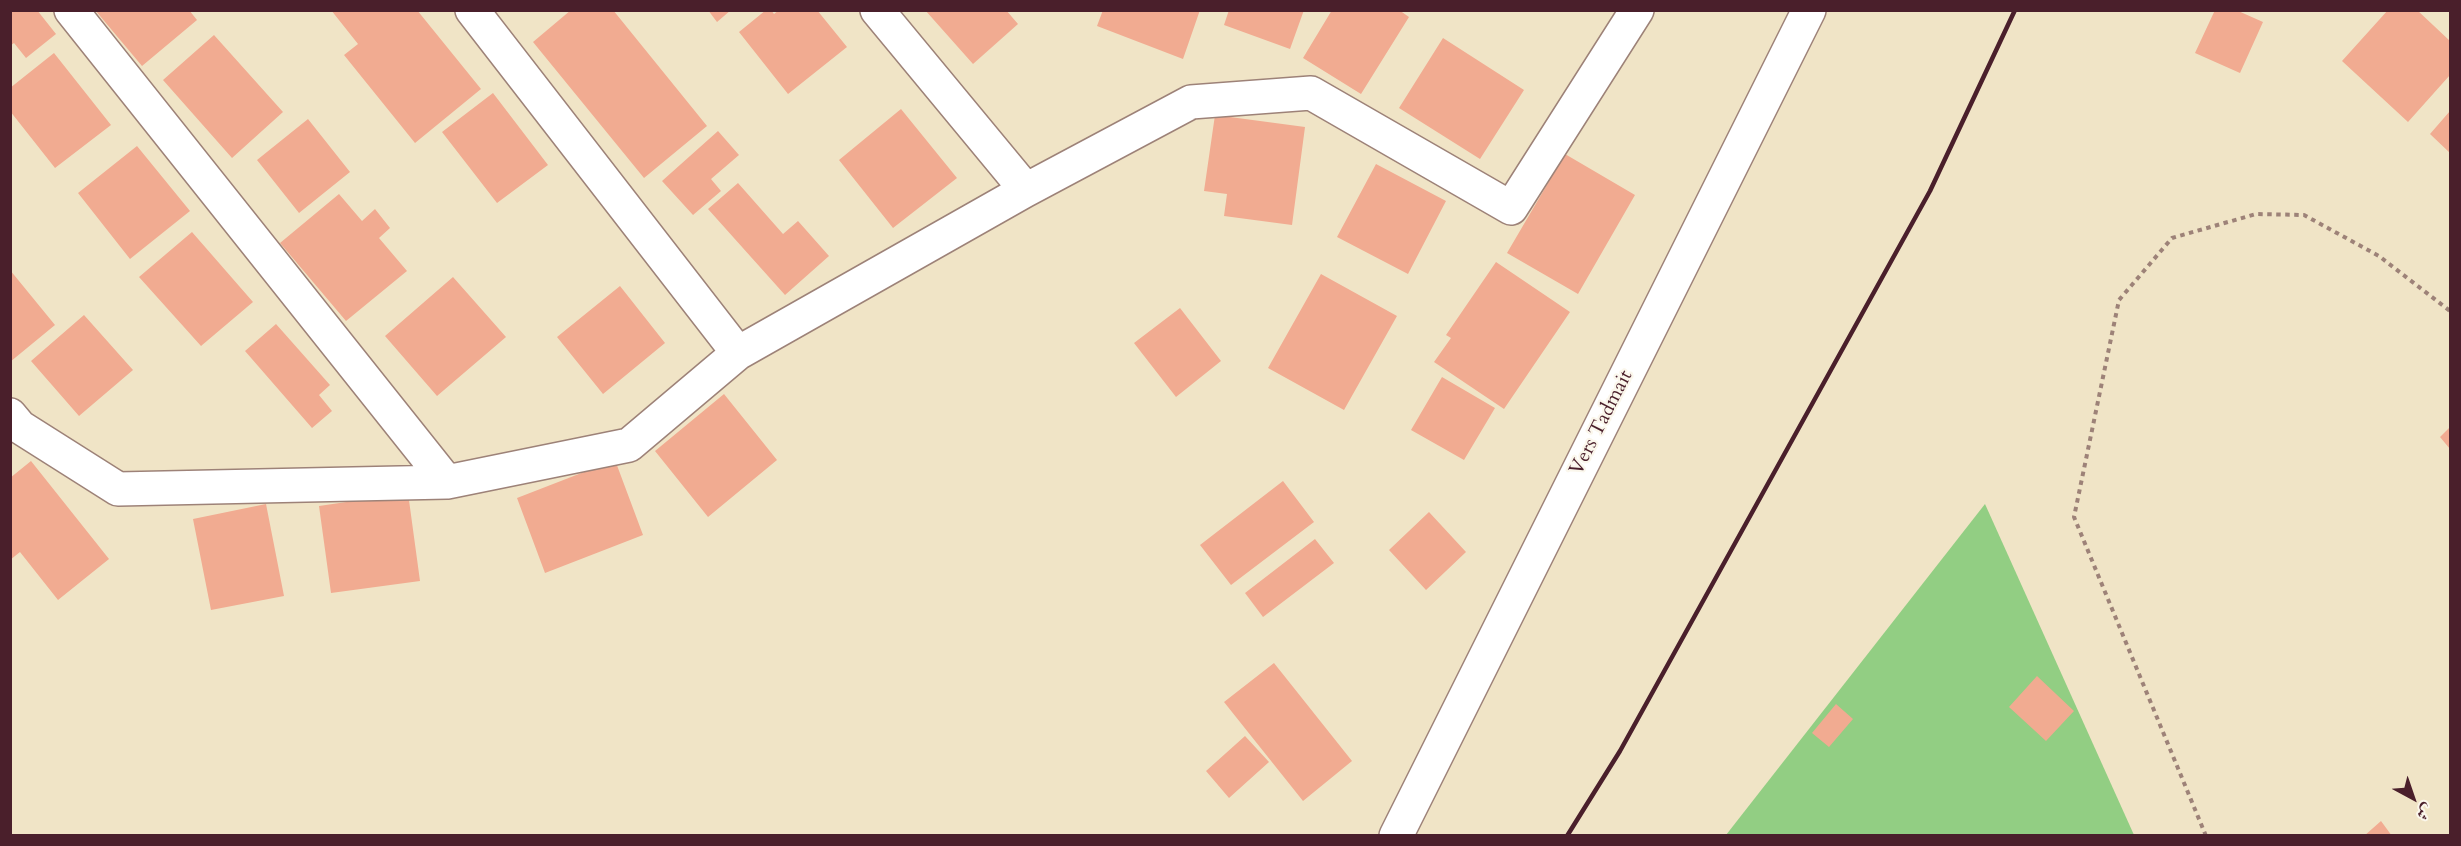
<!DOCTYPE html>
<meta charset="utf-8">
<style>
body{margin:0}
#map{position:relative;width:2461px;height:846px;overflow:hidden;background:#f0e4c6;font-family:Cardo,Amiri,serif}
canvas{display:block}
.frame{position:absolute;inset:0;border:12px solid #4a1f2b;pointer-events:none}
.north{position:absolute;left:2383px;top:768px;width:60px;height:60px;-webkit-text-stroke:4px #fbf7ec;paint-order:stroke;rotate:140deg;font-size:16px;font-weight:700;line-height:24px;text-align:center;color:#4a1f2b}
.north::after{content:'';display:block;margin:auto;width:21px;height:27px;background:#4a1f2b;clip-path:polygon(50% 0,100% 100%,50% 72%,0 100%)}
</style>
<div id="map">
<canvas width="2461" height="846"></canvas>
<div class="frame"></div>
<div class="north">ش</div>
</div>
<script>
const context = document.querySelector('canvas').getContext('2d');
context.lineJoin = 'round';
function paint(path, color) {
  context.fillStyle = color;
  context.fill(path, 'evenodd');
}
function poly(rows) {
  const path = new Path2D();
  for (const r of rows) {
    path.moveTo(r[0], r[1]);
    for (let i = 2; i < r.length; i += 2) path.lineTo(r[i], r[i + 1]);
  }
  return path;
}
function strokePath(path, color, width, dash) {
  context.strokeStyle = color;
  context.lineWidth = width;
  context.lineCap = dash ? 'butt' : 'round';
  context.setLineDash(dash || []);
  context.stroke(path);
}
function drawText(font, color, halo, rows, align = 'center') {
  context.font = font + ' Cardo,serif';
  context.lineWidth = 4.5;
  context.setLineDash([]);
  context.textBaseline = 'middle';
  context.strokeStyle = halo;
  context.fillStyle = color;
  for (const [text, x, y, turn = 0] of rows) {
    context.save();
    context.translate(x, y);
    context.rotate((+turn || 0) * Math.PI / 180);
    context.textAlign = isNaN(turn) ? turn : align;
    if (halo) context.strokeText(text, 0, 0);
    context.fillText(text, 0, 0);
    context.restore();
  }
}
const green = poly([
 [1985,504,2134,835,1726,835]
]);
const building = poly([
 [10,10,37,10,56,34,26,58,14,43,10,46],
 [95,10,189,10,197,20,142,66],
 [331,10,417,10,481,89,415,143,344,55,358,44],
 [571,10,613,10,707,126,644,178,533,42],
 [708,10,731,10,717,22],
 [766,10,771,10,774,14,779,10,817,10,847,47,788,94,739,32],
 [925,10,1006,10,1018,24,973,64],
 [1103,10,1200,10,1183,59,1097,26],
 [1229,10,1304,10,1290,49,1224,25],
 [1332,10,1399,10,1409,17,1361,94,1303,58],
 [2215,10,2236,10,2263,22,2240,73,2195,53],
 [2388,10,2417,10,2450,41,2450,75,2408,122,2342,61],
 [214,35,283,112,232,158,163,80],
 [1443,38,1524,90,1480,159,1399,108],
 [54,53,111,125,55,168,10,111,10,88],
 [493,93,548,165,497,203,442,132],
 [901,109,957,178,893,228,839,160],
 [2450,111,2450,153,2430,134],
 [1215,115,1305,127,1292,225,1224,216,1227,194,1204,191],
 [308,119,350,172,299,213,257,160],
 [718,131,739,155,711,179,721,191,693,215,662,181],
 [137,146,190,211,130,259,78,193],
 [1565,154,1635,195,1578,294,1507,253],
 [1376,164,1446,201,1408,274,1337,237],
 [738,183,783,234,798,221,829,256,785,295,708,209],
 [339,194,362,221,375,209,390,228,379,238,407,271,346,321,280,243],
 [192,232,253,302,201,346,139,277],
 [1496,262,1570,312,1504,409,1434,362,1451,338,1446,335],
 [10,270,55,325,10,362],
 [1321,274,1397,316,1344,410,1268,368],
 [453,277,506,337,437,396,385,336],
 [620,286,665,343,603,394,557,337],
 [1180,308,1221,361,1176,397,1134,343],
 [84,315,133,370,79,416,31,361],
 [276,324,330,385,319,395,332,411,312,428,245,351],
 [1442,377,1495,408,1464,460,1411,430],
 [724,394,777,460,708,517,655,451],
 [2450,427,2450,449,2440,437],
 [615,460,643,535,545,573,517,498],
 [31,461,109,559,58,600,20,552,10,560,10,478],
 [1283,481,1314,522,1231,585,1200,545],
 [408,493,420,581,331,593,319,506],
 [266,504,284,596,211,610,193,519],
 [1429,512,1466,552,1426,590,1389,550],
 [1315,539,1334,563,1263,617,1245,593],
 [1274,663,1352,761,1303,801,1224,702],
 [2037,676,2074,711,2046,741,2009,707],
 [1836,704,1853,719,1829,747,1812,733],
 [1245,736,1269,762,1229,798,1206,771],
 [2381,821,2392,836,2364,836]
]);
const path = poly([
 [2206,836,2074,517,2119,300,2172,238,2256,214,2304,215,2379,256,2450,311]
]);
const minor = poly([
 [71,10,447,482],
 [472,10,738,353],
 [877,10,1026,190],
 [10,415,20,427,118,489,447,482,629,445,738,353,1026,190,1191,102,1311,93,1511,208,1637,10]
]);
const major = poly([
 [1396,836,1809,10]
]);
const rail = poly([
 [1567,836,1620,751,1930,191,2015,10]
]);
const streetNames = [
 ["Vers Tadmait",1602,423,-63]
];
paint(green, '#92ce83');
paint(building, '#f1ab91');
strokePath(minor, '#9d8278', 36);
strokePath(major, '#9d8278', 36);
strokePath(path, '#9d8278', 4, [4.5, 4.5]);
strokePath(minor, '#fff', 33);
strokePath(major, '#fff', 33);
strokePath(rail, '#4a1f2b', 4.5);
drawText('20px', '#4a1f2b', '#fbf7ec', streetNames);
</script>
